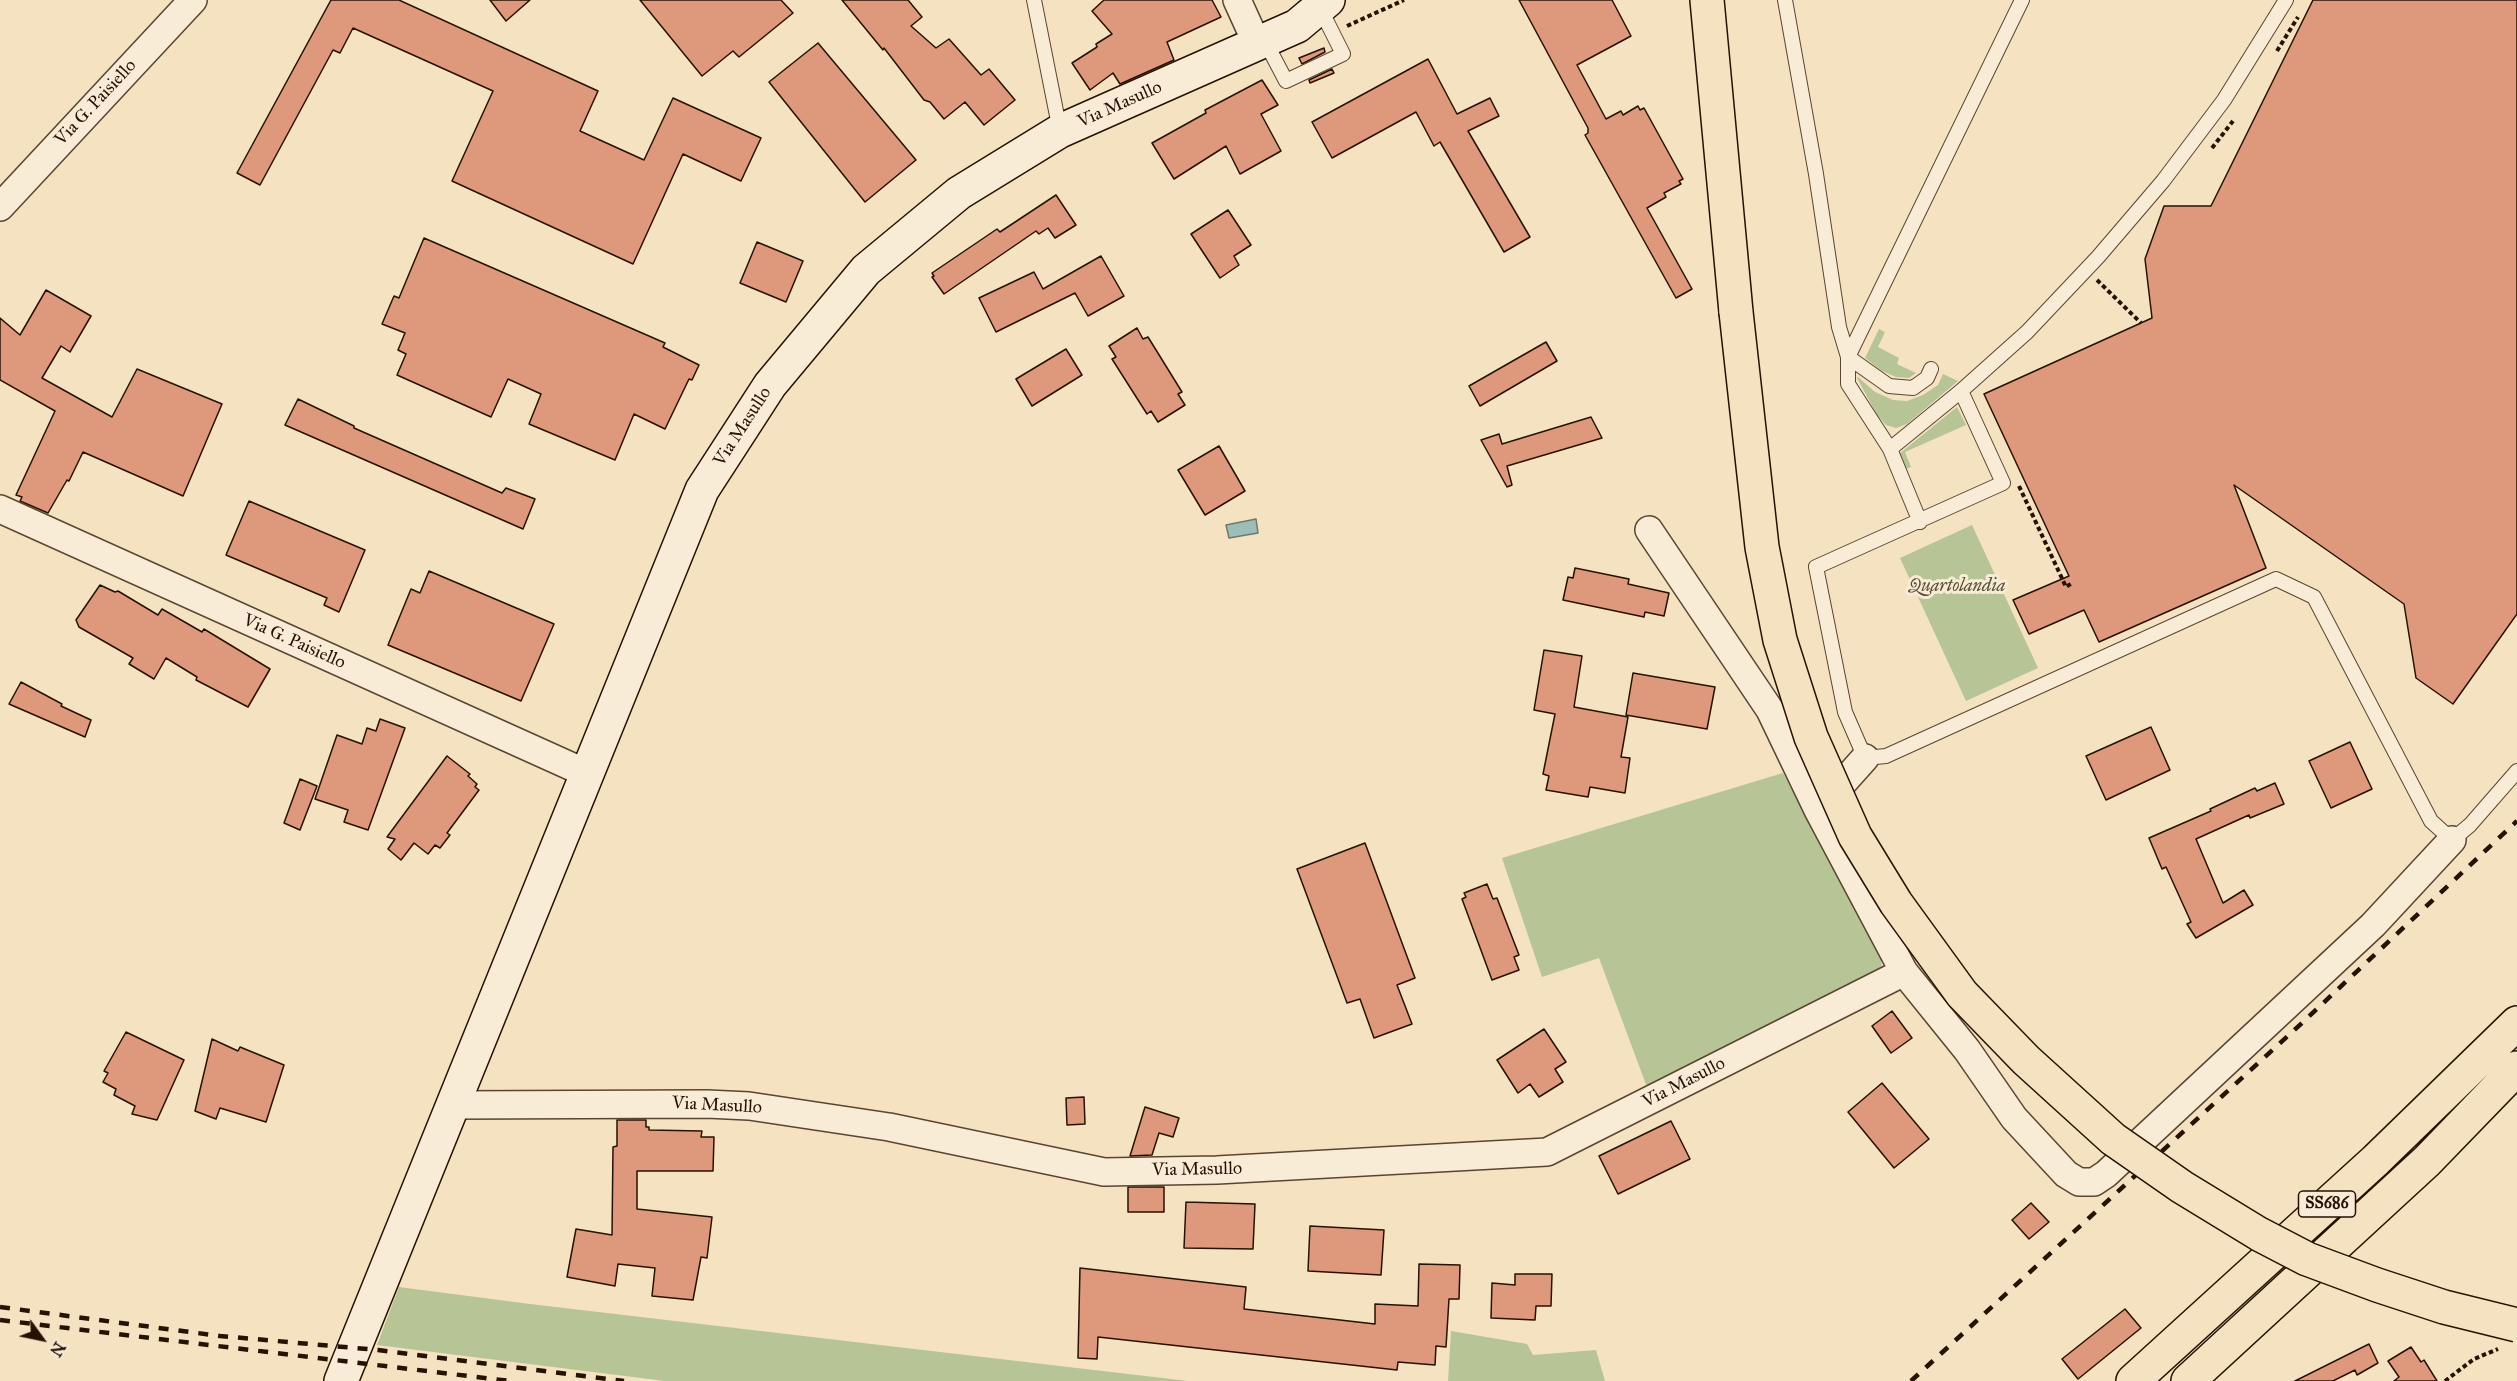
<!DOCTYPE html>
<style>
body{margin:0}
#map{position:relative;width:2517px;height:1381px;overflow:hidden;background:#f5e2c1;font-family:"IM FELL Great Primer",serif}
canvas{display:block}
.north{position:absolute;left:12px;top:1309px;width:60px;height:60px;-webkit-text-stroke:4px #f8ecd7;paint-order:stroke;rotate:123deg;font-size:16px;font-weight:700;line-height:24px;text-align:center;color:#271101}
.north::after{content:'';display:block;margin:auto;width:21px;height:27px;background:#271101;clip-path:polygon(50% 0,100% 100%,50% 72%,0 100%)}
</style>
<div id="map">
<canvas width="2517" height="1381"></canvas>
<div class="north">N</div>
</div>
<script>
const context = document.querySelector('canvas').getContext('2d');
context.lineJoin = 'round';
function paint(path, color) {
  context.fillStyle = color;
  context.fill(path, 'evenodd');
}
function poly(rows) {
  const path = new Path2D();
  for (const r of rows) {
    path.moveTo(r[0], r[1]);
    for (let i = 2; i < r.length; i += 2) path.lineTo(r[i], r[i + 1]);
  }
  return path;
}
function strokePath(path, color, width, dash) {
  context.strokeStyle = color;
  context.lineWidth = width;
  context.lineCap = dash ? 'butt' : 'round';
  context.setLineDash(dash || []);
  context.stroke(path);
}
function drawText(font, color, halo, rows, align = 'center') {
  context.font = font + ' "IM FELL Great Primer",serif';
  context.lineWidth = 6;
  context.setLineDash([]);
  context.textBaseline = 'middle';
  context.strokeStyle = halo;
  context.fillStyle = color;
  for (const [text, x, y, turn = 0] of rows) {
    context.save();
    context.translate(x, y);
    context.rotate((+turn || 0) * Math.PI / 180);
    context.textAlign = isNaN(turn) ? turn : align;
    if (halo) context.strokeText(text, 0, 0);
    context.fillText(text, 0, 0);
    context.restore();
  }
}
const green = poly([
 [1879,329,1885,332,1878,347,1899,358,1897,364,1916,373,1909,378,1896,377,1882,371,1865,358],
 [1943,374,1958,381,1907,424,1896,428,1886,425,1877,415,1857,378,1858,377,1875,392,1893,400,1907,401,1923,395,1938,385],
 [1957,407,1966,425,1905,452,1911,467,1905,469,1899,454],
 [1972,525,2038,668,1966,701,1900,558],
 [1783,773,1881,956,1882,972,1648,1090,1599,958,1542,977,1502,858],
 [399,1287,530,1304,1188,1381,665,1381,377,1345],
 [1451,1331,1527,1344,1533,1355,1596,1350,1605,1381,1448,1381]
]);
const water = poly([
 [1256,519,1258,533,1229,538,1226,525,1256,519]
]);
const building = poly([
 [331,0,399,0,598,91,580,131,644,160,673,98,761,138,741,181,683,154,633,264,452,181,493,91,353,28,340,53,333,50,260,185,237,173,331,0],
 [490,0,530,0,506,21,490,0],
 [640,0,781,0,793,13,739,57,733,51,702,76,640,0],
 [842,0,908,0,922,17,911,26,936,48,949,39,981,75,989,69,1015,100,984,125,965,102,944,119,930,102,924,100,884,48,883,50,842,0],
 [1104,0,1212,0,1221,17,1167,42,1174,60,1120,84,1113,73,1090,90,1072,63,1097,47,1096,44,1112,34,1092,11,1104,0],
 [1519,0,1612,0,1631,36,1577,65,1606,119,1621,111,1623,115,1638,106,1640,110,1644,108,1683,179,1679,181,1681,184,1664,193,1666,197,1647,208,1692,289,1676,298,1585,135,1588,133,1588,128,1519,0],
 [2313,0,2517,0,2517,614,2453,704,2416,678,2404,604,2234,485,2266,568,2099,642,2084,610,2029,634,2013,600,2069,576,1984,394,2152,318,2145,259,2164,206,2211,206,2313,0],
 [818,43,916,160,865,202,769,82,818,43],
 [1324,48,1325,52,1302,64,1299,58,1324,48],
 [1428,59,1457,114,1490,98,1499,116,1468,131,1530,237,1504,252,1440,142,1434,146,1416,112,1332,158,1312,122,1428,59],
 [1332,69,1334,73,1310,83,1309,80,1332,69],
 [1262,80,1278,105,1261,114,1281,151,1240,174,1226,146,1174,179,1152,143,1206,113,1205,110,1262,80],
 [1056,195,1076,225,1055,238,1048,228,1039,234,1036,231,944,294,932,277,934,276,932,273,997,229,1000,232,1056,195],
 [1228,210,1251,245,1234,256,1239,265,1220,278,1191,234,1228,210],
 [424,238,665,343,663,347,699,365,692,380,689,379,665,429,634,414,615,460,529,424,541,394,508,379,491,417,397,375,406,354,398,350,405,333,382,324,394,296,399,298,424,238],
 [757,242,803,261,786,302,740,283,757,242],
 [1101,256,1124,296,1088,316,1075,293,996,332,979,298,1034,272,1043,289,1101,256],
 [46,290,91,316,70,352,61,346,42,378,112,417,137,369,222,404,183,496,83,452,69,481,67,480,48,513,20,501,22,497,16,495,55,411,0,380,0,318,20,335,46,290],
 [1137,328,1143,339,1148,337,1182,392,1178,394,1185,405,1158,422,1151,411,1147,414,1112,359,1116,357,1109,346,1137,328],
 [1546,342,1557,361,1480,406,1469,386,1546,342],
 [1066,349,1082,375,1032,406,1016,379,1066,349],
 [298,399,354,426,354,428,502,493,506,488,535,499,523,529,285,425,298,399],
 [1591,417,1602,438,1507,466,1512,485,1507,487,1481,440,1499,434,1502,444,1591,417],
 [1219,446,1245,491,1205,515,1178,470,1219,446],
 [249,501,365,550,339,612,324,605,327,598,226,555,249,501],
 [1575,568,1629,579,1628,584,1669,593,1664,616,1645,612,1644,617,1563,600,1568,577,1573,578,1575,568],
 [429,571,554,624,521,701,388,645,411,589,420,593,429,571],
 [100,585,115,592,118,591,158,615,162,609,202,632,204,629,270,669,248,707,196,680,197,677,166,658,154,679,129,664,133,658,79,627,76,620,100,585],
 [1544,650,1582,656,1574,707,1628,717,1621,757,1630,758,1625,793,1590,787,1588,797,1546,790,1549,776,1543,774,1555,714,1534,710,1544,650],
 [1633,673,1715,687,1707,729,1626,715,1633,673],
 [21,682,62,704,61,706,91,720,85,737,9,704,21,682],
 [380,719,405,728,368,830,344,822,348,810,315,799,337,735,362,744,367,728,376,731,380,719],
 [2151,727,2170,770,2106,800,2086,756,2151,727],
 [2350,742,2372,789,2331,808,2309,761,2350,742],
 [447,756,470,774,468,776,477,784,475,787,479,790,447,833,450,835,440,848,435,845,428,854,414,843,401,860,388,849,395,839,387,837,447,756],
 [300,779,317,786,300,830,284,823,300,779],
 [2275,783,2284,804,2250,818,2249,815,2196,839,2223,903,2244,890,2253,905,2196,938,2187,924,2191,922,2166,867,2162,869,2149,838,2211,811,2210,809,2255,788,2257,791,2275,783],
 [1365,843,1415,978,1397,985,1412,1024,1374,1038,1360,999,1347,1003,1297,869,1365,843],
 [1487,884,1493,899,1497,898,1519,955,1514,957,1519,970,1492,980,1462,899,1466,897,1464,893,1487,884],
 [1892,1011,1912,1038,1891,1053,1872,1026,1892,1011],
 [1544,1029,1566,1062,1555,1069,1563,1082,1539,1097,1530,1084,1518,1093,1497,1060,1544,1029],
 [126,1032,184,1060,157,1120,132,1114,135,1106,114,1095,116,1089,103,1082,108,1073,104,1071,126,1032],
 [212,1039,238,1051,240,1047,284,1065,266,1122,220,1108,216,1119,195,1111,212,1039],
 [1882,1083,1929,1139,1894,1168,1848,1112,1882,1083],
 [1084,1097,1085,1124,1067,1125,1066,1098,1084,1097],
 [1145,1107,1179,1118,1173,1137,1159,1133,1152,1155,1130,1156,1145,1107],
 [617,1120,646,1120,646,1127,649,1127,649,1130,702,1131,701,1137,714,1137,713,1171,637,1171,637,1209,712,1217,707,1258,701,1257,693,1300,652,1296,655,1268,618,1264,615,1286,567,1277,576,1229,612,1235,613,1147,617,1146,617,1120],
 [1671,1121,1690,1159,1618,1194,1599,1156,1671,1121],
 [1128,1187,1164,1187,1164,1212,1128,1212,1128,1187],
 [1186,1202,1255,1204,1253,1249,1184,1248,1186,1202],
 [2031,1203,2049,1222,2029,1239,2012,1220,2031,1203],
 [1310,1226,1384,1230,1381,1275,1308,1271,1310,1226],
 [1419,1264,1460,1265,1459,1299,1449,1299,1446,1347,1436,1346,1435,1365,1398,1362,1397,1370,1098,1337,1097,1359,1078,1358,1080,1268,1246,1287,1244,1309,1375,1324,1375,1304,1418,1306,1419,1264],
 [1515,1274,1552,1274,1551,1306,1536,1306,1535,1320,1491,1318,1492,1283,1515,1285,1515,1274],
 [2125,1309,2141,1328,2078,1379,2062,1359,2125,1309],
 [2369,1344,2378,1363,2357,1375,2355,1370,2333,1381,2295,1381,2369,1344],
 [2411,1347,2421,1362,2424,1360,2437,1381,2394,1381,2399,1377,2388,1361,2411,1347]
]);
const path = poly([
 [1347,26,1404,0],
 [2277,51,2298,17],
 [2212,148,2233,121],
 [2097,280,2141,323],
 [2019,486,2066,587,2072,583],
 [2445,1381,2474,1359,2498,1349]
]);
const lane = poly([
 [1034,0,1060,131],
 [1785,0,1816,174,1839,327,1848,357,1889,386,1913,388,1927,378,1931,369],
 [2022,0,1848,357,1848,384,1890,449,1961,391,2027,332,2098,257,2163,181,2224,100,2286,0],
 [1265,41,1286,81,1343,54,1320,8],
 [1961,391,2003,483,1816,567,1845,712,1865,758,1886,756,2276,579,2314,597,2431,821,2452,840,2470,825,2517,771],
 [1890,449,1920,522]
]);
const street = poly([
 [1237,0,1257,44],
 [0,207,193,0],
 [0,509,588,774],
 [1649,530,1770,710,1818,810,1904,972,1967,1050,2014,1118,2066,1174,2079,1182,2094,1182,2106,1174,2373,925,2452,840],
 [1823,805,1865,758],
 [453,1105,707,1104,749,1106,889,1127,1104,1172,1217,1170,1547,1152,1904,972]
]);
const secondary = poly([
 [341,1381,702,490,770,385,866,270,959,193,1060,131,1297,26,1328,0]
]);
const highway = poly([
 [1707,0,1736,312],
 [2133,1381,2376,1160,2517,1023],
 [2188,1381,2427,1161,2517,1068]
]);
const rail = poly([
 [0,1307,220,1336,378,1350,624,1381],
 [0,1320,510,1381],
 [1911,1381,2303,1022,2517,821]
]);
const highwayBridge = poly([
 [1736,312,1762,547,1780,640,1811,737,1855,836,1896,903,1962,994,2026,1060,2113,1139,2182,1187,2259,1234,2307,1259,2377,1285,2444,1307,2517,1325]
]);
const shields = [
 [2327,1204,57]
];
const shieldNames = [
 ["SS686",2327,1204]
];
const streetNames = [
 ["Via G. Paisiello",96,103,-47],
 ["Via Masullo",1120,105,-24],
 ["Via Masullo",743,427,-57],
 ["Via G. Paisiello",294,642,24],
 ["Via Masullo",1684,1083,-27],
 ["Via Masullo",717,1106,3],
 ["Via Masullo",1197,1170,-1]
];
const parkNames = [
 ["Quartolandia",1957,587]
];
paint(green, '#b7c496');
paint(water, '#9dbdb9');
strokePath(water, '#6e786f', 1.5);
paint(building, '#de997d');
strokePath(building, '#271101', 1.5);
strokePath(lane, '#5a4531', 16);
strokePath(street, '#5a4531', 30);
strokePath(secondary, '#271101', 36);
strokePath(highway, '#271101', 36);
strokePath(path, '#271101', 4, [4.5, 3]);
strokePath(lane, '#f8ecd7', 14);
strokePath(street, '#f8ecd7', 27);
strokePath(secondary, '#f8ecd7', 33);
strokePath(highway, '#f5e2c1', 33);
strokePath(rail, '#271101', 4.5, [10, 10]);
strokePath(highwayBridge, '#271101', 36, []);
strokePath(highwayBridge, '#f5e2c1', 33);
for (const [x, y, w] of shields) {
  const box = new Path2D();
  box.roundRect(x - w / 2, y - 13, w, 26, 4.5);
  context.fillStyle = '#f8ecd7';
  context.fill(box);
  strokePath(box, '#271101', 1.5);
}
drawText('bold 16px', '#271101', null, shieldNames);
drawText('18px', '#271101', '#f8ecd7', streetNames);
drawText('italic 18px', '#595035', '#f8ecd7', parkNames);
</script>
